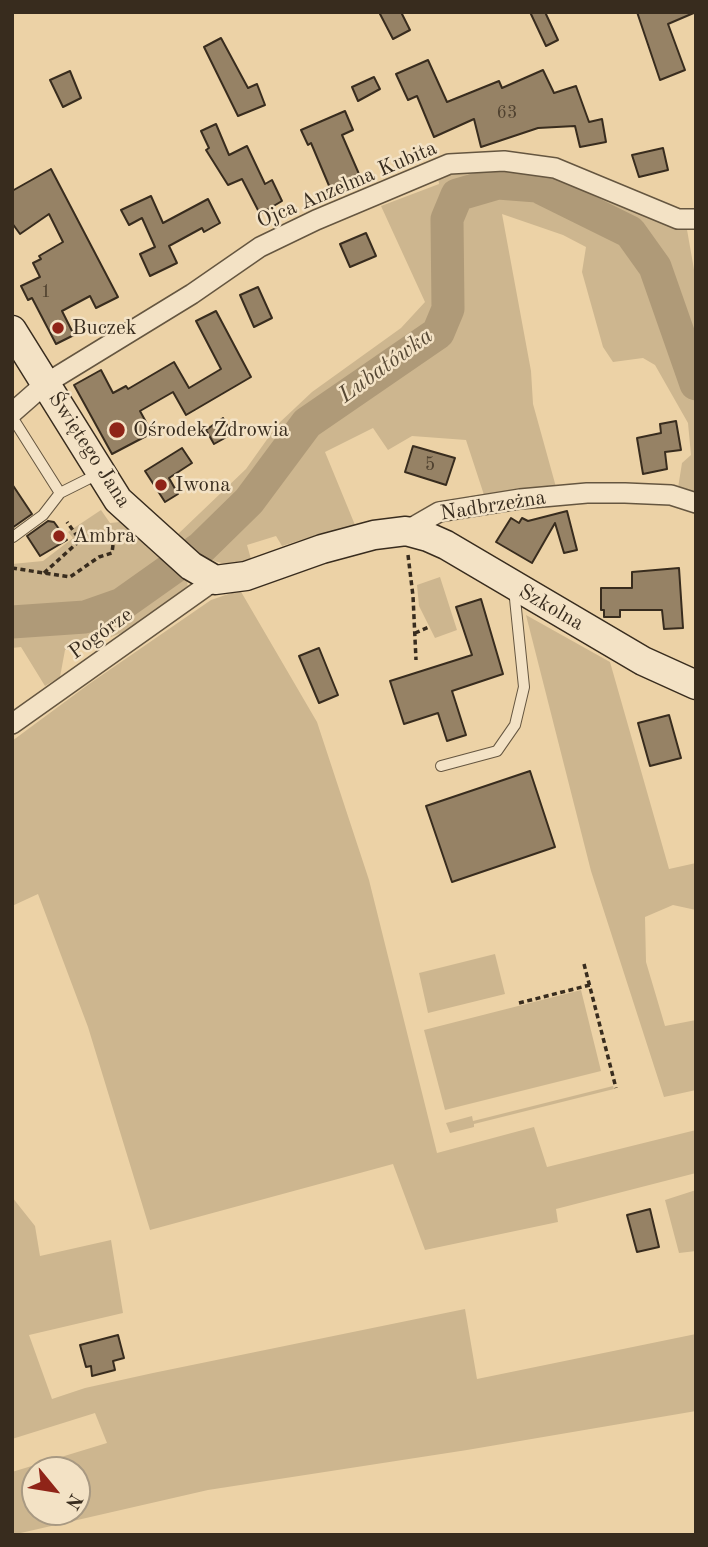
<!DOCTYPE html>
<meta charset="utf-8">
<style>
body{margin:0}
#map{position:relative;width:708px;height:1547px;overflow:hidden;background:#ecd2a6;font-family:"Old Standard TT",serif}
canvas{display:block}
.frame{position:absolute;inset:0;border:14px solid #382c1e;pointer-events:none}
.north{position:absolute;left:21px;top:1456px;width:70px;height:70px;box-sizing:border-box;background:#f3e2c5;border:2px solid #a89982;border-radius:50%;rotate:120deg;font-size:19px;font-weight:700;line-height:28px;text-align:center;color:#382c1e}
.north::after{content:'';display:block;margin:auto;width:24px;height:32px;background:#8f2418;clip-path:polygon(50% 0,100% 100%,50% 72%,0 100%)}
</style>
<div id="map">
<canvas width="708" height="1547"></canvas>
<div class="frame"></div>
<div class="north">N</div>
</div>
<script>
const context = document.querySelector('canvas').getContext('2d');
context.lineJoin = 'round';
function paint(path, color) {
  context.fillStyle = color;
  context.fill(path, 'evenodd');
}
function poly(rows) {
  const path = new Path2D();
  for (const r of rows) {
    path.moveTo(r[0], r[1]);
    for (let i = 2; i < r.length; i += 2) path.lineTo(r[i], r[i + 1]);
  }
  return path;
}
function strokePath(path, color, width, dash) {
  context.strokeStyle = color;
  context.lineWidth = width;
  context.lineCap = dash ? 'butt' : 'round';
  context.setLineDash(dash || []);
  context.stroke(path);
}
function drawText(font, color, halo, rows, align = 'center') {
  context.font = font + ' "Old Standard TT",serif';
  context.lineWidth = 5;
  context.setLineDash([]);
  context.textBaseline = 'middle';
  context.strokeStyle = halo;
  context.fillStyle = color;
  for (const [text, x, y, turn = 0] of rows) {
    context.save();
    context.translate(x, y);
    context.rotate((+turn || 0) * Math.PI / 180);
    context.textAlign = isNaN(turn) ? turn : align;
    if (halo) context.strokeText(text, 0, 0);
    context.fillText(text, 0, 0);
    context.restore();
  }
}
const green = poly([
 [472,169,545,173,671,227,686,224,696,281,696,495,678,488,682,463,691,455,688,423,655,365,643,358,613,362,603,347,582,272,586,247,563,235,502,214,531,371,533,404,556,487,485,498,466,440,412,436,388,450,373,428,325,452,355,525,325,537,323,533,282,546,276,536,247,545,251,559,229,565,214,561,206,555,246,517,302,444,328,419,321,407,290,434,244,496,206,538,187,541,177,535,246,469,278,424,312,392,401,328,425,302,381,206,439,184,438,175],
 [101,510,110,523,120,522,162,561,117,596,74,611,12,613,12,564,43,561,73,538,68,532],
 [182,574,187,577,188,591,137,627,87,646,65,650,60,677,45,686,21,647,12,648,12,629,58,629,87,625,114,616],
 [440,577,457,630,435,638,419,606,417,585],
 [240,590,317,722,369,880,437,1153,534,1127,547,1167,696,1130,696,1173,556,1209,558,1222,425,1250,393,1164,150,1230,88,1027,38,894,12,906,12,741,89,684,211,600],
 [526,615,610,662,669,869,696,863,696,910,673,905,645,917,646,962,665,1026,696,1020,696,1090,664,1097,591,871],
 [495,954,505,994,428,1013,419,973],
 [581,990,601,1071,445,1110,424,1030],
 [613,1086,614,1089,474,1124,474,1127,450,1133,446,1123,472,1116,473,1121],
 [696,1190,696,1251,679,1253,665,1200],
 [12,1197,35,1226,40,1256,111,1240,123,1313,29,1335,52,1399,85,1388,153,1373,465,1309,477,1379,696,1334,696,1411,467,1450,208,1490,12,1535,12,1472,107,1443,95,1413,12,1439],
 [35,1470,77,1470,77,1512,35,1512]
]);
const river = poly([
 [12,622,85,617,122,604,201,548,249,501,307,423,438,333,448,309,447,219,457,195,498,183,537,186,630,232,655,267,696,384]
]);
const building = poly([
 [379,12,401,12,410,30,393,39,379,12],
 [530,12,545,12,558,40,546,46,530,12],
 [637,12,696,12,668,24,685,70,660,80,637,12],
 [221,38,248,88,257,84,265,105,238,116,204,47,221,38],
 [428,60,447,102,499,81,502,88,543,70,554,93,576,86,589,122,602,119,606,142,580,147,575,126,538,128,481,147,474,119,434,137,417,96,408,100,396,74,428,60],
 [70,71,81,98,63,107,50,80,70,71],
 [374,77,380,89,358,101,352,87,374,77],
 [345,111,353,130,342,135,359,174,330,188,311,143,308,145,301,130,345,111],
 [216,124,229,155,247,146,265,184,272,180,282,201,260,214,242,179,228,185,206,150,209,148,201,131,216,124],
 [663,148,668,170,639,177,632,155,663,148],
 [51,169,118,297,96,308,90,296,62,311,74,335,56,344,32,298,28,300,21,286,40,277,33,263,41,259,39,256,63,242,49,214,20,234,12,223,12,191,51,169],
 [151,196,163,223,208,199,220,223,204,232,202,228,169,246,177,263,150,276,140,254,155,247,142,218,129,225,121,210,151,196],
 [366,233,376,256,350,267,340,244,366,233],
 [258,287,272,318,254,327,240,295,258,287],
 [216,311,251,377,186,415,173,392,140,411,152,433,112,454,74,385,101,370,113,393,126,386,128,389,174,362,189,388,221,369,196,321,216,311],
 [223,418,232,434,214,444,206,430,223,418],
 [676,421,681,450,665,452,667,469,643,474,637,438,661,433,660,424,676,421],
 [413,446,455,458,446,485,405,472,413,446],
 [182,448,192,463,169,478,178,494,165,502,145,471,182,448],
 [12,484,32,514,12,528,12,484],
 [567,511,577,550,564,553,555,523,532,563,496,542,511,518,519,523,522,518,528,521,567,511],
 [48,521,54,522,67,540,40,556,27,536,48,521],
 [679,568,683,628,664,629,662,610,620,610,620,617,604,617,604,610,601,610,601,588,632,588,632,572,679,568],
 [481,599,503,674,452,691,466,735,447,741,438,713,404,724,390,681,472,655,456,607,481,599],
 [319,648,338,695,319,703,299,656,319,648],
 [669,715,681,758,650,766,638,723,669,715],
 [530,771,555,847,452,882,426,806,530,771],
 [650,1209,659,1247,637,1252,627,1215,650,1209],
 [118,1335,124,1358,113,1361,115,1370,92,1376,91,1366,86,1367,80,1345,118,1335]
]);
const path = poly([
 [408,555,413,596,416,660],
 [12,568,70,577,99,557,112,553,113,545,110,542,94,536,77,536,67,522],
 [44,573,76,544,77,536],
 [415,633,429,627],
 [584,964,616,1088],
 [519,1003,590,985]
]);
const lane = poly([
 [12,417,60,493],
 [13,537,43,515,60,493,98,474],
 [441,766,497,751,515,725,524,687,514,589]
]);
const street = poly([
 [12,413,45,384,192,294,260,247,316,220,449,164,504,161,555,168,678,219,696,219],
 [406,531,439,512,520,499,587,493,625,493,671,495,696,503],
 [12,724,215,580]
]);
const secondary = poly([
 [12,330,118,500,191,566,215,580,246,576,322,549,374,535,406,531,428,537,446,545,643,661,696,685]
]);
const markers = [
 [58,328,7,"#8f2418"],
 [117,430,9,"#8f2418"],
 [161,485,7,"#8f2418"],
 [59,536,7,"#8f2418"]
];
const numberNames = [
 ["63",507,113],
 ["1",46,292],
 ["5",430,465]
];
const streetNames = [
 ["Ojca Anzelma Kubita",347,185,-23],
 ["Świętego Jana",89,450,57],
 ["Nadbrzeżna",493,506,-9],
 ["Szkolna",551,608,30],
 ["Pogórze",101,634,-36]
];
const poiNames = [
 ["Buczek",72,328],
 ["Ośrodek Zdrowia",133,430],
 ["Iwona",175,485],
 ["Ambra",73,536]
];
const waterNames = [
 ["Lubatówka",386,366,-36]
];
paint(green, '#cdb68f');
strokePath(river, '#af9a78', 33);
paint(building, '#968265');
strokePath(building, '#382c1e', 2);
strokePath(lane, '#655640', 12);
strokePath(street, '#655640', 22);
strokePath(secondary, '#382c1e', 31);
strokePath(path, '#382c1e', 3.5, [5, 3.5]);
strokePath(lane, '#f3e2c5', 10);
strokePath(street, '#f3e2c5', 19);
strokePath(secondary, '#f3e2c5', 28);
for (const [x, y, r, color] of markers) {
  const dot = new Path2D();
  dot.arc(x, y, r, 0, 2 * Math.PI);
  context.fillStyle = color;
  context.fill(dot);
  strokePath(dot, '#f3e2c5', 2.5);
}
drawText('18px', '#504230', null, numberNames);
drawText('21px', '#382c1e', '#f3e2c5', streetNames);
drawText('21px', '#382c1e', '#f3e2c5', poiNames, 'left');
drawText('italic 23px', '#564834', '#f3e2c5', waterNames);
</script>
